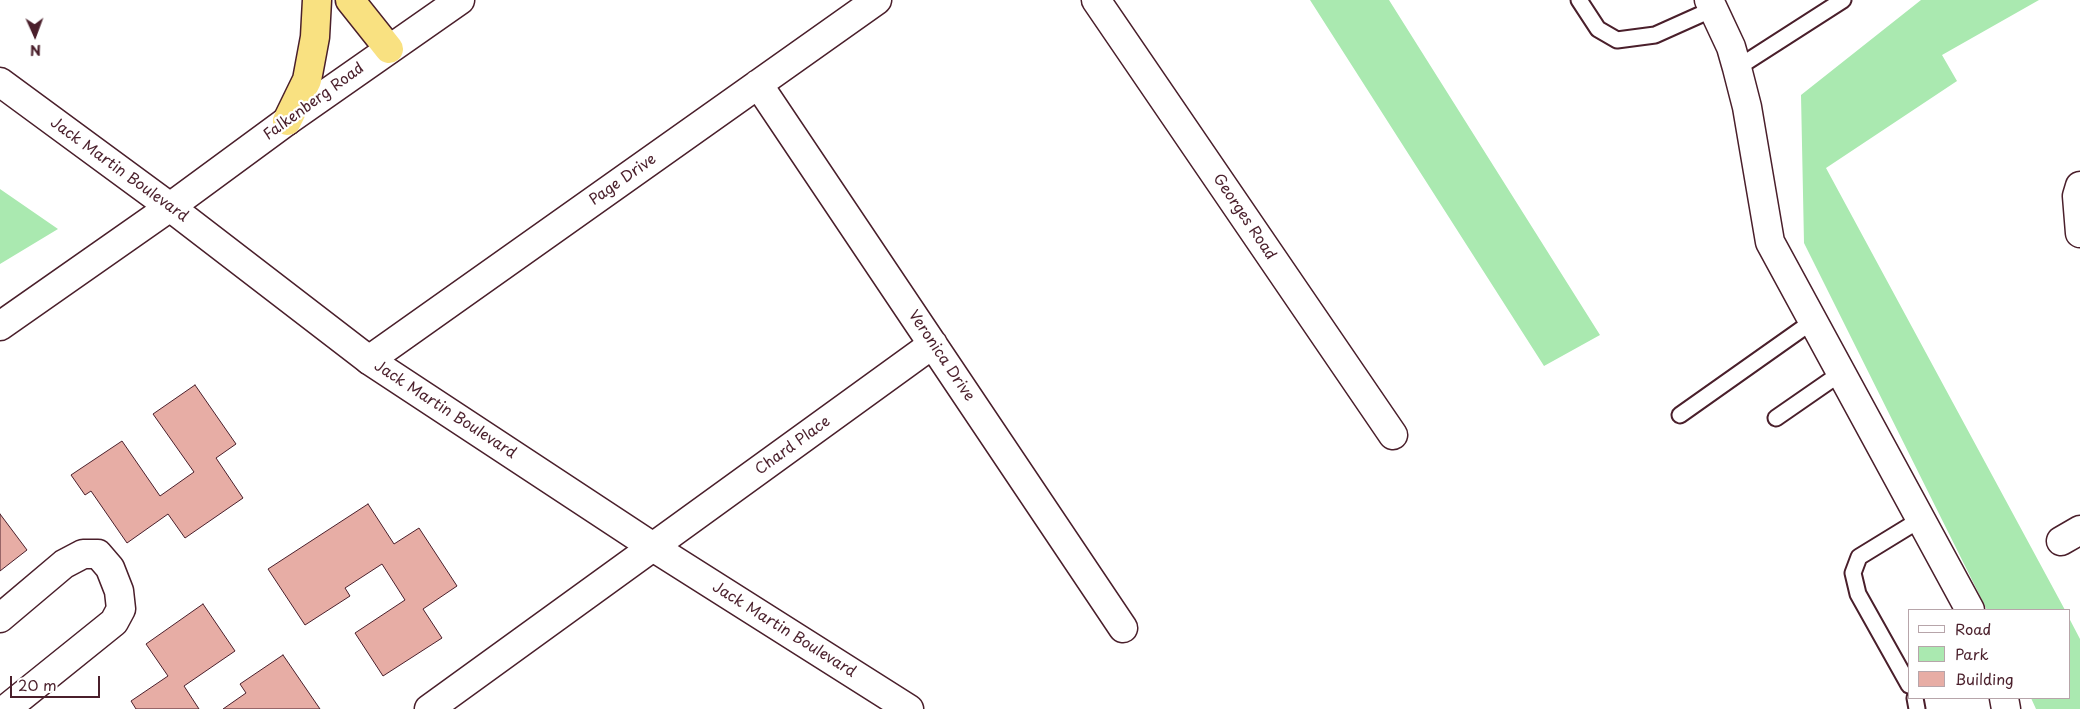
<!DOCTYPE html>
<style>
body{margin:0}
#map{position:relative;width:2080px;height:709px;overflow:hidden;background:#fff;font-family:"Playpen Sans",sans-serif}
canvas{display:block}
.legend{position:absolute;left:1908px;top:609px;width:162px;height:90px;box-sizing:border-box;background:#fff;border:1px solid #b7a5aa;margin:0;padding:6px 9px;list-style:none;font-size:15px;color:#4a1f2b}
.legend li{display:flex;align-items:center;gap:10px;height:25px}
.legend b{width:25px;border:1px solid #b7a5aa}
.north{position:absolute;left:10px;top:10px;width:50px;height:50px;-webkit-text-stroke:4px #fff;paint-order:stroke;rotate:178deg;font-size:14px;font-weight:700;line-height:20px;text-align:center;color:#4a1f2b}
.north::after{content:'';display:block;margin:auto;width:18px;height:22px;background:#4a1f2b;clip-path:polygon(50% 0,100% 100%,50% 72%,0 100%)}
.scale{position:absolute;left:10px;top:676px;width:90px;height:22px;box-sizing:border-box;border:2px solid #4a1f2b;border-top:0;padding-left:6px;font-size:15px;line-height:18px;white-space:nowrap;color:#4a1f2b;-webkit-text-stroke:4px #fff;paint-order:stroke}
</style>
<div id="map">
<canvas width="2080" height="709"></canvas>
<ul class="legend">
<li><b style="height:6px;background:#fff"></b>Road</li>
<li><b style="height:14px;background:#aae9b0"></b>Park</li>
<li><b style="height:14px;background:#e7ada5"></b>Building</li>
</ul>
<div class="north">N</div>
<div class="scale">20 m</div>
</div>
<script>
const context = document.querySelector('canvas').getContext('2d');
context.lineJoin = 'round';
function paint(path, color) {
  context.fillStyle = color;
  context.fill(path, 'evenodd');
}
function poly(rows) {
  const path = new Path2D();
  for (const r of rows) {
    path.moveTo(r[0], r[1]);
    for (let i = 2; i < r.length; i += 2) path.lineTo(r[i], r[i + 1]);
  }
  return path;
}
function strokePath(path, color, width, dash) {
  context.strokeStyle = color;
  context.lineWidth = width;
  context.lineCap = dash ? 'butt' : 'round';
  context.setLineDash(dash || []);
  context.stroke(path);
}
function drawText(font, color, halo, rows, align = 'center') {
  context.font = font + ' "Playpen Sans",sans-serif';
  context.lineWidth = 4.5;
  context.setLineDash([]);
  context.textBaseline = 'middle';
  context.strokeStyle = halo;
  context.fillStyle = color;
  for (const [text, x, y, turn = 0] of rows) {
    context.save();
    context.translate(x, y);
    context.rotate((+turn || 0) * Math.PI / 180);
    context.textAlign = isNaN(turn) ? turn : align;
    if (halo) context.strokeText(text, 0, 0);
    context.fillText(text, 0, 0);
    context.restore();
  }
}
const green = poly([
 [1310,0,1389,0,1600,335,1544,366],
 [1921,0,2039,0,1942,55,1957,81,1826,168,2065,610,1987,610,1804,243,1801,95],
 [0,189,58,229,0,264],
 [2069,618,2080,639,2080,709,2036,709,2031,698,2069,698]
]);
const building = poly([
 [195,385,236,444,216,458,243,498,185,538,168,514,127,543,91,491,85,495,71,475,122,441,160,496,194,472,153,414,195,385],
 [368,504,394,544,419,528,457,586,423,609,442,638,383,676,355,633,405,600,382,564,345,588,350,596,305,625,268,569,368,504],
 [0,514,27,550,0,571,0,514],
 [203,604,235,651,184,686,199,709,136,709,131,701,168,676,146,644,203,604],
 [283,655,320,709,223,709,246,693,240,684,283,655]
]);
const lane = poly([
 [1579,0,1598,29,1617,40,1655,35,1713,9],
 [1737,68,1843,0],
 [1680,415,1813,321],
 [1776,418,1841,373],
 [1909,685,1858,594,1853,573,1859,557,1921,519],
 [1915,698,1917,709]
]);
const street = poly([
 [1096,0,1393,435],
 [1709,0,1731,47,1737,68,1747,107,1770,242,1970,610],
 [758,84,1123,628],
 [287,121,460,0],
 [2080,186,2077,196,2080,233],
 [0,326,170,207],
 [369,360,877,0],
 [2061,541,2080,530],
 [0,618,64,564,83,554,98,554,110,568,119,591,121,609,114,622,6,709],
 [2004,698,2006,709],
 [429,709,933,344]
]);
const secondary = poly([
 [0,82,170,207,369,360,653,547,909,709],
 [170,207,287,121]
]);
const highway = poly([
 [350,0,389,49],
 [287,121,307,80,315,37,317,0]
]);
const streetNames = [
 ["Falkenberg Road",314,102,-36],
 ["Jack Martin Boulevard",119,170,36],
 ["Page Drive",623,180,-35],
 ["Georges Road",1244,217,56],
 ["Veronica Drive",941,356,56],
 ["Jack Martin Boulevard",445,410,33],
 ["Chard Place",793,446,-36],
 ["Jack Martin Boulevard",784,630,32]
];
paint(green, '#aae9b0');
paint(building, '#e7ada5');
strokePath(building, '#4a1f2b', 1);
strokePath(lane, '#4a1f2b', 19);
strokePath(street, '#4a1f2b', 31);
strokePath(secondary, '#4a1f2b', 31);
strokePath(highway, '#4a1f2b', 31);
strokePath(lane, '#fff', 15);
strokePath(street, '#fff', 28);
strokePath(secondary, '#fff', 28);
strokePath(highway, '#f9e181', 28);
drawText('15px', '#4a1f2b', '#fff', streetNames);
</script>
